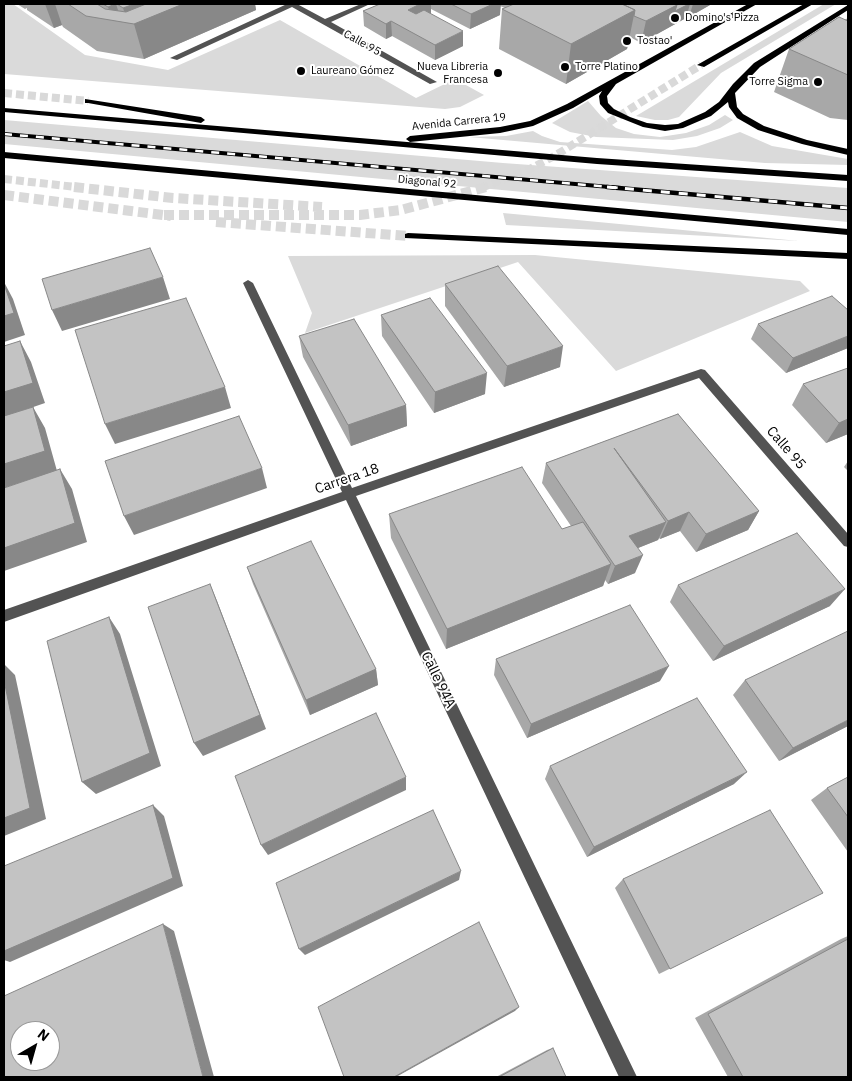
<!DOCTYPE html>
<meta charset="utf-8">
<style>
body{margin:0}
#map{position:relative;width:852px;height:1081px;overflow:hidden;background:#fff;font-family:"IBM Plex Sans",sans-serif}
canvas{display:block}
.frame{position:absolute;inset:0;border:5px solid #000;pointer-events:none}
.north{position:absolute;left:10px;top:1021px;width:50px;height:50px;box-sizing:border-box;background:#fff;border:1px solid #999;border-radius:50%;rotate:38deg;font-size:14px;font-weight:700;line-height:20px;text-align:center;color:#000}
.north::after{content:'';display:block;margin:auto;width:18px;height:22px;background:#000;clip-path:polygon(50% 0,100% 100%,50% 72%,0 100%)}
</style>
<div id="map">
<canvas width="852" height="1081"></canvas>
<div class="frame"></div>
<div class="north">N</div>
</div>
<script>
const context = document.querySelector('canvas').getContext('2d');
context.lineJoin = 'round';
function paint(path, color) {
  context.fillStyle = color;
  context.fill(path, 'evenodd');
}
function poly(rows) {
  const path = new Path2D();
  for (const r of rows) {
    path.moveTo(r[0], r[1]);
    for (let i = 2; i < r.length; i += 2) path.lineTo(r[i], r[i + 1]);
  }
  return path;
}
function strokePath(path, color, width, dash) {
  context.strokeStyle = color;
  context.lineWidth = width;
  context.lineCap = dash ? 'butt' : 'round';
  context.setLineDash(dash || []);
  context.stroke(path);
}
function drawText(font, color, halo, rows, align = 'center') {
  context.font = font + ' "IBM Plex Sans",sans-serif';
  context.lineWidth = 4;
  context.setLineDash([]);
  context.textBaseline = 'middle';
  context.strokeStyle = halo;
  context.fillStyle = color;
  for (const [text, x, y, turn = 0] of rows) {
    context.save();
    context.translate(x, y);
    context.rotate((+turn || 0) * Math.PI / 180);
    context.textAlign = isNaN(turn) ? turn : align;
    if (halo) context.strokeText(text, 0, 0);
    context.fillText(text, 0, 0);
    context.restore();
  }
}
const green = poly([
 [4,4,13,4,85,55,168,70,280,20,416,98,455,79,484,95,460,107,445,109,4,74],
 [824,4,836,4,721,73,679,117,668,120,655,120,636,116],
 [588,101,601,116,616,128,634,134,660,137,686,133,709,125,725,115,733,120,720,128,697,136,673,140,596,137,570,132,552,123],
 [4,120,503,163,848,188,848,222,4,144],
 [533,131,542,136,560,142,672,150,696,147,740,132,772,146,848,159,848,165,765,163,469,137,506,136],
 [503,213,799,241,506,225],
 [535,255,800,281,810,291,616,371,518,262,305,333,312,313,288,256]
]);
const majorTunnelFar1 = poly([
 [4,93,88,101],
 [4,179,85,188],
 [481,188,528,170,556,155,701,65]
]);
const majorTunnel = poly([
 [74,187,173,198,322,207],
 [4,195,171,216],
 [164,215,360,215,401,210,486,187],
 [216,222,408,236]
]);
const minor = poly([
 [287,4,297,4,325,19,361,4,370,4,331,22,437,82,430,84,292,7,177,60,170,58,287,4],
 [248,280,253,283,352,488,701,369,705,370,848,534,848,547,844,546,699,378,356,496,637,1077,619,1077,346,500,4,622,4,610,342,492,243,283,248,280]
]);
const major = poly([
 [748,4,757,4,616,84,607,96,608,103,614,109,630,117,647,123,665,125,678,124,705,112,719,102,733,84,754,63,848,5,848,10,760,67,735,93,737,107,743,114,764,126,807,140,848,149,848,155,802,144,758,130,737,118,729,107,728,102,711,116,683,128,665,131,643,127,608,113,600,104,599,96,602,91,573,108,533,126,500,133,410,142,406,139,410,136,500,127,530,121,567,104,748,4],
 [804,4,813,4,704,67,697,65,804,4],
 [85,99,201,117,205,120,201,123,88,103,85,103,85,99],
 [4,108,597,158,848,175,848,181,597,164,4,112,4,108],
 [4,152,848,229,848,235,4,158,4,152],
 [408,233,848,253,848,259,405,238,405,234,408,233]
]);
const railFar1 = poly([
 [4,134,621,188]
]);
const rail = poly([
 [607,187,848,208]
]);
const wall = poly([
 [17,4,255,4,256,10,144,59,97,51,63,27,62,25,54,28,27,10,27,8,25,9],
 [380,4,710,4,710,5,689,17,687,15,686,18,641,43,630,37,627,49,566,84,499,49,502,9,505,8,500,6,500,15,470,29,431,9,431,14,463,46,435,60,392,36,386,39,364,26,363,11],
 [848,18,848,120,830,118,774,92,789,49],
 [445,284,560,367,504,387,445,306],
 [848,310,848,348,786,373,751,339,758,324],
 [381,315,485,394,434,413,382,336],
 [299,336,406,405,407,426,351,446,303,357],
 [848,368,848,434,826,443,792,405,803,384],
 [678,414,759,511,748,530,696,552,680,531,660,539,659,538,658,540,638,548,635,573,608,584,605,580,603,586,446,649,391,538,389,514,562,529,571,526,542,483,546,463],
 [848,461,848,471,844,467],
 [247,567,376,669,378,685,310,715,253,584],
 [678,585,830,606,713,661,670,602],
 [496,659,660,681,527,738,494,675],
 [745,680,848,726,779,761,733,695],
 [550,766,734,784,587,857,545,779],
 [848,777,848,852,811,800,827,788],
 [623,879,823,893,659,974,615,888],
 [848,936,848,1077,728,1077,695,1018,841,939],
 [553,1048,566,1077,496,1077,547,1050]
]);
const shadedWall = poly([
 [45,4,55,4,62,25,54,28],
 [115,4,116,4,122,22,112,20,108,7],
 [134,4,255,4,256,10,144,59,134,24,128,23,123,8],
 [420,4,431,4,431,14,408,25,408,10],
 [493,4,501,4,500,15,470,29,471,14],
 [690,4,686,18,641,43,646,21,677,5],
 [693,4,710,4,710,5,689,17],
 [635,10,627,49,566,84,571,44],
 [391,21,392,36,386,39,386,24],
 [463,31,463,46,435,60,435,45],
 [163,277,170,299,62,331,52,310],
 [4,282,13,299,25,335,4,342],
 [848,336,848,348,786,373,793,358],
 [20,341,31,362,45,403,4,417,4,392],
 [563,346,560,367,504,387,507,366],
 [487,373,485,394,434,413,435,392],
 [225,387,231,408,115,444,105,424],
 [406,405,407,426,351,446,348,425],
 [33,407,45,428,57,471,4,488,4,464],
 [848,419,848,434,826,443,839,423],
 [262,468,267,488,134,535,124,516],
 [60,469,72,489,87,542,4,571,4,548],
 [759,511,748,530,696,552,706,534],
 [689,512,680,531,660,539,668,521],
 [666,522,658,540,623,554,629,536],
 [643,555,635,573,608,584,615,566],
 [611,564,603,586,446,649,447,629],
 [210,584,217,601,266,729,203,756,194,743],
 [845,589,830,606,713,661,724,646],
 [109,617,120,634,161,766,96,794,82,782],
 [4,664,15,675,46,819,4,836],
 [669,666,660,681,527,738,531,724],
 [376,669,378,685,310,715,306,700],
 [848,720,848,726,779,761,793,748],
 [747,772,734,784,587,857,594,847],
 [406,777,406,790,268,855,261,845],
 [153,805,164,816,183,886,10,962,4,960,4,951],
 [461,871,459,880,305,955,299,949],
 [163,924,174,931,214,1077,203,1077],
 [519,1007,515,1011,396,1077,394,1077]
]);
const building = poly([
 [68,4,97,4,105,9,126,12,146,4,183,4,134,24,86,16,68,4],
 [103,4,115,4,108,7,103,4],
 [117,4,134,4,123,8,117,4],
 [380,4,420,4,408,10,416,14,424,10,463,31,435,45,391,21,386,24,363,11,380,4],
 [451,4,493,4,471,14,451,4],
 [514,4,622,4,635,10,571,44,502,9,514,4],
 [622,4,675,4,677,5,646,21,634,16,635,10,622,4],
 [675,4,689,4,675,11,677,5,675,4],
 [839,17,848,21,848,75,789,49,839,17],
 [150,248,163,277,52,310,42,279,150,248],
 [498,266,563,346,507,366,445,284,498,266],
 [4,284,14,313,4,316,4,284],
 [832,296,848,310,848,336,793,358,758,324,832,296],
 [186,298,225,387,105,424,75,330,186,298],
 [430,298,487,373,435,392,381,315,430,298],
 [354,319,406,405,348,425,299,336,354,319],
 [20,341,33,383,4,392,4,346,20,341],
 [848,368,848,419,839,423,803,384,848,368],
 [33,407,45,451,4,464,4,416,33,407],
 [678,414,759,511,706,534,689,512,668,521,614,448,666,522,629,536,643,555,615,566,546,463,678,414],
 [239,416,262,468,124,516,105,461,239,416],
 [522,467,562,529,583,522,611,564,447,629,389,514,522,467],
 [60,469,75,523,4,548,4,488,60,469],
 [797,533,845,589,724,646,678,585,797,533],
 [311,541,376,669,306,700,247,567,311,541],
 [210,584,260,715,194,743,148,607,210,584],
 [630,605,669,666,531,724,496,659,630,605],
 [109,617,150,753,82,782,47,641,109,617],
 [848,631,848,720,793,748,745,680,848,631],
 [4,680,30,808,4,818,4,680],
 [697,698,747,772,594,847,550,766,697,698],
 [376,713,406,777,261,845,235,776,376,713],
 [848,777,848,817,827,788,848,777],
 [153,805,173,878,4,951,4,866,153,805],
 [433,810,461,871,299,949,276,883,433,810],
 [770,810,823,893,670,969,623,879,770,810],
 [479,922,519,1007,394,1077,344,1077,318,1007,479,922],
 [163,924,203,1077,4,1077,4,996,163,924],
 [20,1031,50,1031,50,1061,20,1061,20,1031],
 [848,939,848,1077,743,1077,708,1014,848,939],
 [553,1048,566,1077,499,1077,553,1048]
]);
const markers = [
 [675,18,5,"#000"],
 [627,41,5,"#000"],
 [565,67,5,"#000"],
 [301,71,5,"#000"],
 [498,73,5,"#000"],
 [818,82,5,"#000"]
];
const farPoinames = [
 ["Domino's Pizza",685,18],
 ["Tostao'",637,41],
 ["Nueva Libreria",488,67,"right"],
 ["Francesa",488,80,"right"],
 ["Torre Platino",575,67],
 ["Laureano Gómez",311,71],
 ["Torre Sigma",808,82,"right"]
];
const farStreetnames = [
 ["Calle 95",362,43,29],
 ["Avenida Carrera 19",459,122,-6],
 ["Diagonal 92",427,182,5]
];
const streetNames = [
 ["Calle 95",786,448,49],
 ["Carrera 18",347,479,-19],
 ["Calle 94A",438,680,64]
];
paint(green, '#dadada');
strokePath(majorTunnelFar1, '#d9d9d9', 8, [8, 4]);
strokePath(majorTunnel, '#d9d9d9', 10, [10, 5]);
paint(minor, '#535353');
paint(major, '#000');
strokePath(railFar1, '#000', 4);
strokePath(rail, '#000', 4.5);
strokePath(railFar1, '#fff', 2.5, [8]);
strokePath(rail, '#fff', 3, [9]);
paint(wall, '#a8a8a8');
paint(shadedWall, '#888');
paint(building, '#c3c3c3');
strokePath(building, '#888', 1);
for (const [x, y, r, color] of markers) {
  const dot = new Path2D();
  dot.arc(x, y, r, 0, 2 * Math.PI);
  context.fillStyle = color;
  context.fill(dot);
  strokePath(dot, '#fff', 2);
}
drawText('11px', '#000', '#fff', farPoinames, 'left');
drawText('11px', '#000', '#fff', farStreetnames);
drawText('14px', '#000', '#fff', streetNames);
</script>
